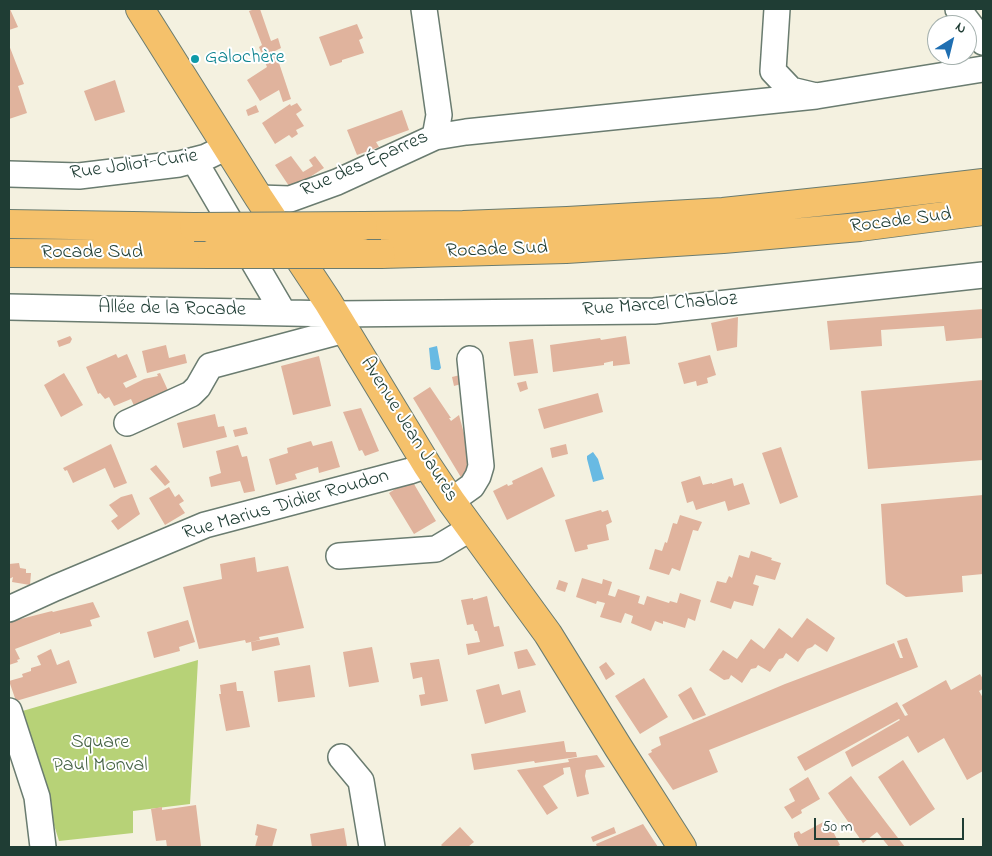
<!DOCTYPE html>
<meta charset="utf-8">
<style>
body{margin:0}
#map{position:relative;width:992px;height:856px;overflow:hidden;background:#f4f1e0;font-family:"Indie Flower",sans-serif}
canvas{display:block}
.frame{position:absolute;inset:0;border:10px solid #1f3d34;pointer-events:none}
.north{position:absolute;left:927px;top:15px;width:50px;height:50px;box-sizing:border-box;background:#fff;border:1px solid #a5b1ae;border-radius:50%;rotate:36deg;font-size:14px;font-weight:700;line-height:20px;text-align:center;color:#1f3d34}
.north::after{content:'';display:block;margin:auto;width:18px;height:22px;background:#1f6fb2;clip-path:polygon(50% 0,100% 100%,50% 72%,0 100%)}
.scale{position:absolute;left:814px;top:818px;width:150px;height:22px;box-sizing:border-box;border:2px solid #1f3d34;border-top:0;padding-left:6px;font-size:15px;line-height:18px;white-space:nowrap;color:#1f3d34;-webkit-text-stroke:4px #fff;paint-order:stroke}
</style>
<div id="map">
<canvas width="992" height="856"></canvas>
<div class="frame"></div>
<div class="north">N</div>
<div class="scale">50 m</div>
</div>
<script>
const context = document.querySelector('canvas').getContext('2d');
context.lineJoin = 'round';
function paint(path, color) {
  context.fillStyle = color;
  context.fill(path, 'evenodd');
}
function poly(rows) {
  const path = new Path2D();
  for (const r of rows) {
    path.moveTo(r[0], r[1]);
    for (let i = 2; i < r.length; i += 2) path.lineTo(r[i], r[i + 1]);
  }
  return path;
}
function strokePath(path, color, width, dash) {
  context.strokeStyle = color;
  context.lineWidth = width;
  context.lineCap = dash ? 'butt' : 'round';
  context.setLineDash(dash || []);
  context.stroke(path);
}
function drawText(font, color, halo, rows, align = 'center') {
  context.font = font + ' "Indie Flower",sans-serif';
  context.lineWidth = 4;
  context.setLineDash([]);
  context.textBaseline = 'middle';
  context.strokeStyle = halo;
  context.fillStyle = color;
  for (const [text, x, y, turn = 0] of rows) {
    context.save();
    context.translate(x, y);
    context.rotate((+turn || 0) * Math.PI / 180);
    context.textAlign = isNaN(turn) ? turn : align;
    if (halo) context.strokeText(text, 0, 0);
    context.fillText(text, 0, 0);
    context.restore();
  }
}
const green = poly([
 [198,660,190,804,133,811,133,833,59,841,19,712]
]);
const water = poly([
 [437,346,441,368,439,370,435,370,431,369,429,348],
 [593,452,598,459,604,479,593,482,587,459,587,456]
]);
const building = poly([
 [9,9,10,9,18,27,9,30],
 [255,9,260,9,271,41,278,38,281,48,275,51,291,99,283,102,279,90,260,101,247,80,267,67,259,47,262,45,249,11],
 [357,24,363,38,359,40,364,53,342,60,342,62,330,66,319,37],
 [9,45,24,84,18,86,27,113,9,119],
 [194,53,200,62,196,65,190,55],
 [115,80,125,112,95,121,84,91],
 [297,103,302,110,296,114,304,126,296,130,298,134,292,138,289,135,275,144,262,123,290,104,291,106],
 [256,105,259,112,248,116,246,110],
 [402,110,409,130,376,142,379,147,357,155,347,130],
 [291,156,303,172,313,166,309,160,315,156,324,168,291,189,275,165],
 [983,309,983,338,946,341,944,326,881,330,882,346,830,350,827,321],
 [738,317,737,347,717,351,711,323],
 [70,336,72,339,70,343,59,347,57,341],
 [626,336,630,364,613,366,613,361,604,363,604,365,553,372,550,345,600,338,601,340],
 [533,339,538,373,514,376,509,342],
 [166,345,169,358,185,354,187,363,147,373,142,351],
 [116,354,118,358,127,354,137,377,123,383,126,388,144,379,158,376,157,374,160,373,171,397,137,412,131,399,114,406,109,397,105,399,100,393,98,394,86,367],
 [710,355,716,375,707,378,708,383,697,386,696,381,684,384,678,363],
 [319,356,331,406,293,415,281,366],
 [64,373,83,405,61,417,44,385],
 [460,375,461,384,454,386,452,377],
 [983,380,983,460,868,469,861,391],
 [526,381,528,389,520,392,517,383],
 [430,387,451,418,449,418,451,421,459,415,466,441,472,474,462,479,413,398],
 [598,393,603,412,544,429,538,409],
 [361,408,379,451,365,456,362,450,359,451,343,412],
 [215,414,218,427,224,426,227,437,183,448,177,423],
 [246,427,248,434,235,437,233,430],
 [311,441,313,446,332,441,340,467,319,473,318,467,295,474,297,479,276,485,269,459,288,453,287,448],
 [111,444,127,483,114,488,105,468,73,483,67,470,65,471,63,468],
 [566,444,568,454,552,458,550,448],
 [238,445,242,457,247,456,255,491,244,493,240,481,211,487,209,477,221,473,216,451],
 [781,447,798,497,780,504,762,453],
 [156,465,170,482,165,486,150,469],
 [542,467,555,496,507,520,493,491,507,484,508,486,513,484,512,481],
 [700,476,703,485,712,483,712,484,732,478,734,486,743,483,750,504,728,511,725,501,696,510,693,501,687,503,681,482],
 [411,479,436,521,414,534,389,493],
 [169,487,175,497,179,494,184,501,179,504,185,513,165,525,149,498],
 [132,494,140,514,118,530,111,521,118,516,109,505,121,497],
 [983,495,983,574,962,576,963,592,906,597,886,584,881,504],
 [601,510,602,512,608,510,612,522,606,525,609,540,587,545,588,549,575,552,565,520],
 [680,515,702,522,698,531,693,530,680,571,672,568,669,575,649,569,655,549,662,551,665,542,667,543,673,523,677,524],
 [751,551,772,558,771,560,781,563,775,580,756,575,753,584,759,586,753,606,734,601,731,609,710,602,717,581,726,583,729,576,732,578,739,555,749,558],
 [255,557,257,572,288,566,304,628,259,637,260,640,246,643,245,640,199,649,183,587,222,579,220,564],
 [19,563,20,568,26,569,26,573,31,573,30,585,12,582,13,577,9,579,9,564],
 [582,578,602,584,603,579,612,582,608,595,615,597,618,589,640,596,638,603,644,605,647,596,669,603,670,601,677,603,680,593,701,600,695,621,688,618,685,628,663,621,663,624,655,621,651,631,631,623,633,616,625,613,621,623,600,617,605,603,597,601,596,604,576,597],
 [559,580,568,583,565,592,556,589],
 [487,596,494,627,499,626,504,646,468,655,466,644,480,642,477,631,475,631,473,624,467,625,461,600,473,598,473,600],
 [93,602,100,617,90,620,92,626,60,634,60,632,15,649,20,659,17,660,18,662,9,665,9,622,52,611,53,612],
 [807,618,835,638,827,652,815,644,812,647,807,649,798,662,786,653,783,658,779,659,770,672,758,665,756,668,751,669,742,683,731,675,729,679,724,680,709,670,723,650,737,659,751,639,764,649,779,628,792,638],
 [188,620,195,642,179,647,180,651,154,658,147,632],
 [278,637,280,645,252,651,251,642],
 [907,638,918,667,709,750,718,772,673,790,648,754,652,752,651,750,661,745,659,737,785,684,894,643,900,658,903,658,897,641],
 [372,647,379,682,349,687,343,652],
 [51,649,57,665,69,660,77,683,16,701,9,681,23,677,22,674,31,671,31,668,41,665,37,656],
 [527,649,536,665,518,669,514,652],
 [439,659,448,701,421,706,419,695,425,694,422,677,413,679,410,663],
 [606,662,615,674,606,680,599,667],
 [310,665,315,697,278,702,274,671],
 [980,674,983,679,983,689,979,691,983,698,983,771,967,780,944,738,918,753,908,736,852,767,845,752,900,720,899,719,805,771,797,757,897,702,905,716,908,715,902,705,946,680,951,690],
 [644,678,668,717,640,734,615,696],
 [236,682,237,691,243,691,250,727,226,731,219,694,221,694,220,685],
 [499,684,502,695,520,690,526,712,485,724,476,690],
 [691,687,706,715,693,720,678,695],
 [564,741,566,752,576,752,577,757,535,763,534,761,474,770,471,754],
 [597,755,605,767,586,770,585,776,589,794,577,797,570,767,563,768,564,774,543,786,558,808,547,815,517,770,569,762,568,759],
 [903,760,935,809,910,826,878,777],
 [851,776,888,825,905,847,889,847,877,832,863,843,828,793],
 [808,777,820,799,801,810,802,813,792,819,784,807,795,801,789,789],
 [196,805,201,846,189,847,167,847,166,840,156,841,151,809,162,807,162,810],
 [827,820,840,845,836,847,799,847,794,837,794,833,799,831,801,834],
 [257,824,277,829,272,847,255,847,258,836,255,835],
 [643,824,658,847,597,847,596,844],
 [460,827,474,842,468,847,443,847,441,845],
 [614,827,616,833,593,842,591,837],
 [344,828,347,846,312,847,310,834]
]);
const minor = poly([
 [777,9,773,71,791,90,816,96,983,69],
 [958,9,983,42],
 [435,137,466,132,816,96],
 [194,160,283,312],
 [9,174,79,176,179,164,206,157,227,147],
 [259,198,290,199,337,182,435,137,439,115,424,9],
 [9,307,335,314,654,311,983,275],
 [127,423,191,394,198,387,210,366,345,330],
 [451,501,472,486,478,476,481,466,470,359],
 [339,556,436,549,471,528],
 [9,609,55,588,205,525,410,471,427,465],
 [9,711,37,797,43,847],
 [341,757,361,781,372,847]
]);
const major = poly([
 [140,9,259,198,328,302,427,465,451,501,548,634,618,747,682,847]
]);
const highway = poly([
 [9,224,194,227],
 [363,226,463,225,567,221,723,212,865,197,983,183],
 [9,253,212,254],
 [381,254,566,249,723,239,860,227,983,211]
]);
const highwayBridge = poly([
 [194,227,363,226],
 [212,254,381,254]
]);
const markers = [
 [195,59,5,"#0f9aa8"]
];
const cultureNames = [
 ["Galochère",205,59]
];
const streetNames = [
 ["Rue des Éparres",365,165,-24],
 ["Rue Joliot-Curie",134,166,-8],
 ["Rocade Sud",901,222,-7],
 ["Rocade Sud",497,251,-2],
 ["Rocade Sud",92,254],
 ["Rue Marcel Chabloz",660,306,-4],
 ["Allée de la Rocade",172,310,1],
 ["Avenue Jean Jaurès",408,430,58],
 ["Rue Marius Didier Roudon",286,506,-16]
];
const parkNames = [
 ["Square",100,744],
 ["Paul Monval",100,767]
];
paint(green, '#b7d277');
paint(water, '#68bae3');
paint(building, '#e0b39d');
strokePath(minor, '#6a7c70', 28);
strokePath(major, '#6a7c70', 30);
strokePath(highway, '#6a7c70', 30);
strokePath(minor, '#fff', 25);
strokePath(major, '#f5c16b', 28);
strokePath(highway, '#f5c16b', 28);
strokePath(highwayBridge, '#6a7c70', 30, []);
strokePath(highwayBridge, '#f5c16b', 28);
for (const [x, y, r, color] of markers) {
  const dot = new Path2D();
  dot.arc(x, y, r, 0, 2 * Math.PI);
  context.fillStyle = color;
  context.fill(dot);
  strokePath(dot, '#fff', 2);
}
drawText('20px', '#0d838f', '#fff', cultureNames, 'left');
drawText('20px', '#1f3d34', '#fff', streetNames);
drawText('20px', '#456245', '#fff', parkNames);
</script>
